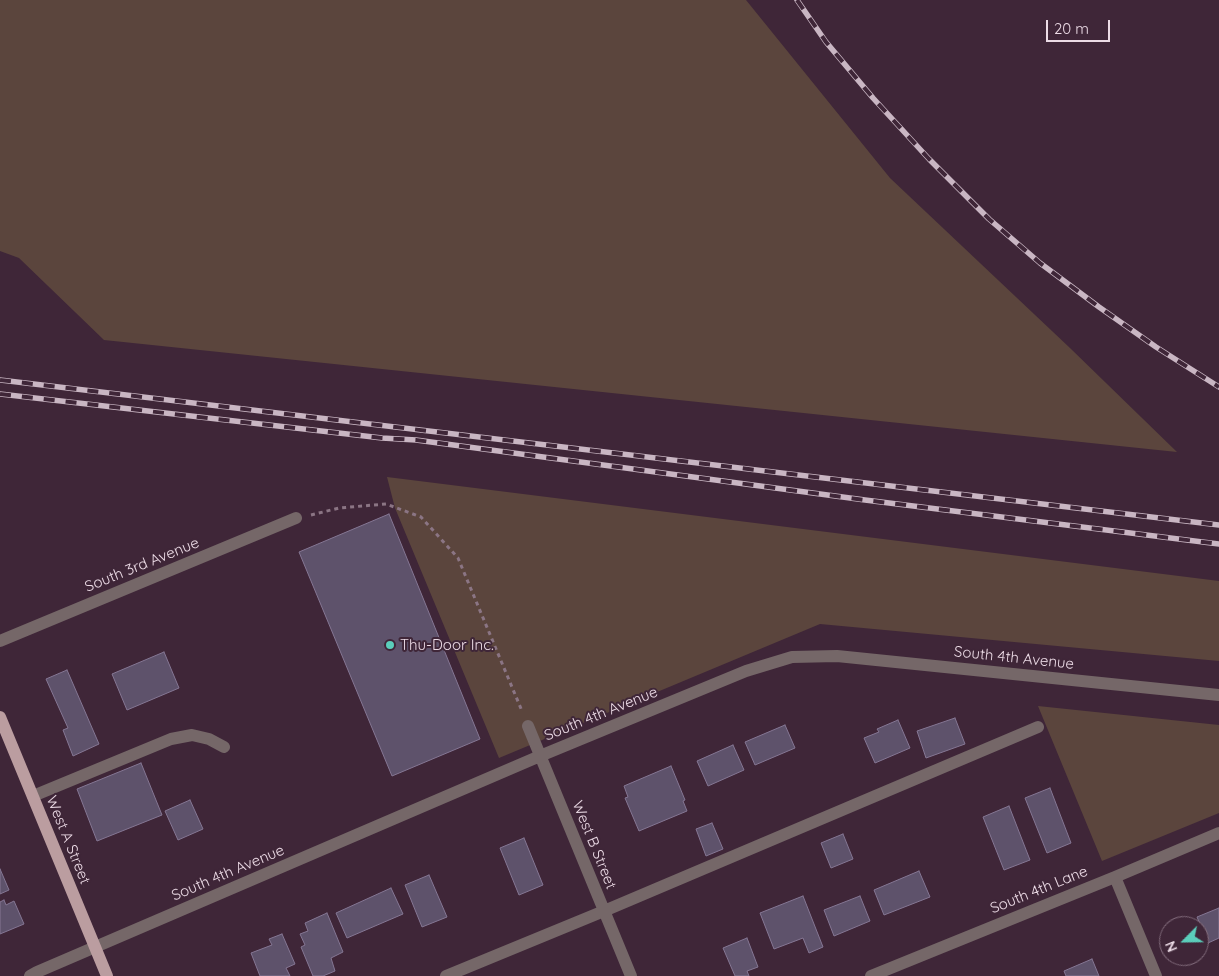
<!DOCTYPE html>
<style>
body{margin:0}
#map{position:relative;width:1219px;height:976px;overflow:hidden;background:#3f2638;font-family:Quicksand,sans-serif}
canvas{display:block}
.north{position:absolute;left:1159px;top:916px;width:50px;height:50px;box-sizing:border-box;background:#3f2638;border:1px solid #846e7e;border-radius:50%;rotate:247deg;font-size:14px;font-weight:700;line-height:20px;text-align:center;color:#ecdbe6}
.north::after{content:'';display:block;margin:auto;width:18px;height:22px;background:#5bcebb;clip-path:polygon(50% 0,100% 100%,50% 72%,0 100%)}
.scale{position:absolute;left:1046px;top:20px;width:64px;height:22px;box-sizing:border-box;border:2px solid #ecdbe6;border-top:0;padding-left:6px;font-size:15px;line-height:18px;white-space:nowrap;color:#ecdbe6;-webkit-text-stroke:4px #3f2638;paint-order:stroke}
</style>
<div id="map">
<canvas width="1219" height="976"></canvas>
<div class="north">N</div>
<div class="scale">20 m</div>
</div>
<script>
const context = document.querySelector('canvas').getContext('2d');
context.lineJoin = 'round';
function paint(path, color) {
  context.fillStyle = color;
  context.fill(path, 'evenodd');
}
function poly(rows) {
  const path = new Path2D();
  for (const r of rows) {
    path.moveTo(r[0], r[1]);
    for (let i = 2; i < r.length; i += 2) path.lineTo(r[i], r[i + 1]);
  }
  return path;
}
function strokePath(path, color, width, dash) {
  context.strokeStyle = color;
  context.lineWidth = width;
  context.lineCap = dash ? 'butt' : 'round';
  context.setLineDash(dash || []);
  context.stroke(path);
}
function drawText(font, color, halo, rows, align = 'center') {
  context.font = font + ' Quicksand,sans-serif';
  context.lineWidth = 4;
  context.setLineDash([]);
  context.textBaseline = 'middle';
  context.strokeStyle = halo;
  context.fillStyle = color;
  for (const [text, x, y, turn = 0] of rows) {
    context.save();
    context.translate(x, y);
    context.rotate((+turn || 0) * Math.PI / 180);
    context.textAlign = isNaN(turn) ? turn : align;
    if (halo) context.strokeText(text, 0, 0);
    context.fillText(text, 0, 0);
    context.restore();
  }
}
const green = poly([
 [0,0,746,0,890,178,1070,348,1177,452,104,340,19,258,0,251],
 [387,477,1219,581,1219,661,820,624,499,758,395,508],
 [1038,706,1219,725,1219,813,1102,861]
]);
const building = poly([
 [389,514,480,739,392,776,299,552,389,514],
 [164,652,179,688,127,710,112,674,164,652],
 [67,670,99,744,73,756,63,730,68,728,46,679,67,670],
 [955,718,965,744,926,758,917,731,955,718],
 [898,720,910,748,875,763,864,738,879,732,877,729,898,720],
 [785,725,795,748,755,765,745,742,785,725],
 [733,745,744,770,708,786,697,761,733,745],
 [141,763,162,815,97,841,77,789,141,763],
 [671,766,685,800,683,801,687,811,639,831,625,798,628,797,624,786,671,766],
 [1050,788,1071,843,1047,853,1025,798,1050,788],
 [190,800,203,829,178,840,165,811,190,800],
 [1009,806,1030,860,1004,870,983,817,1009,806],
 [712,823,723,849,706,856,696,829,712,823],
 [843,834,853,859,831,868,821,843,843,834],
 [524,838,543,885,519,895,500,848,524,838],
 [0,869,9,890,0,894,0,869],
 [919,871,930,897,884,915,874,890,919,871],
 [429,875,447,917,422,927,405,885,429,875],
 [391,888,403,914,347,938,336,913,391,888],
 [803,896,823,947,809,953,803,938,774,949,760,913,803,896],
 [860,896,870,921,834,936,824,910,860,896],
 [4,900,6,905,14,901,24,924,0,934,0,902,4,900],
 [1219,908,1219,938,1208,943,1197,917,1219,908],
 [327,913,343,952,331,958,335,971,323,976,313,976,301,947,305,945,300,934,308,931,305,923,327,913],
 [282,934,295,964,286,968,290,976,260,976,251,953,272,945,269,939,282,934],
 [747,938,758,967,747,971,749,976,735,976,723,948,747,938],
 [1092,959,1099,976,1066,976,1064,971,1092,959]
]);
const path = poly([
 [311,515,339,508,386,504,421,517,458,558,522,711]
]);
const minor = poly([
 [0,641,296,518],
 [528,726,631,976],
 [33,796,171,739,192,735,209,739,224,747],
 [1115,877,1156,976],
 [30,976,37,972,540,756,746,671,792,657,837,656,1219,695],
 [446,976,604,911,1038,727],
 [871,976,1115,877,1219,833]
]);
const major = poly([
 [0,717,107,976]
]);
const rail = poly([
 [797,0,826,42,873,98,929,159,989,219,1040,263,1099,307,1156,347,1219,387],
 [0,380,1219,525],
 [0,394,382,438,416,440,865,500,1219,544]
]);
const markers = [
 [390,645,5,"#5bcebb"]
];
const streetNames = [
 ["South 3rd Avenue",142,565,-22],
 ["South 4th Avenue",1014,658,6],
 ["South 4th Avenue",601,714,-22],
 ["West A Street",68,840,68],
 ["West B Street",594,845,68],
 ["South 4th Avenue",228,873,-23],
 ["South 4th Lane",1039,890,-22]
];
const poiNames = [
 ["Thu-Door Inc.",400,645]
];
paint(green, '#5b453d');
paint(building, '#5e526b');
strokePath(building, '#857794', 1);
strokePath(path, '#8b7584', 3, [4, 4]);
strokePath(minor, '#756768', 12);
strokePath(major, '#bb9da0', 12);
strokePath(rail, '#c9b6c3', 5.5);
strokePath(rail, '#3f2638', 4, [11]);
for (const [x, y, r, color] of markers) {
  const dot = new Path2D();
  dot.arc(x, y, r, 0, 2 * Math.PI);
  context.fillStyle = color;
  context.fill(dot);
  strokePath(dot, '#3f2638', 2);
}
drawText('15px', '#ecdbe6', '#3f2638', streetNames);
drawText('15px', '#ecdbe6', '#3f2638', poiNames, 'left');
</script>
